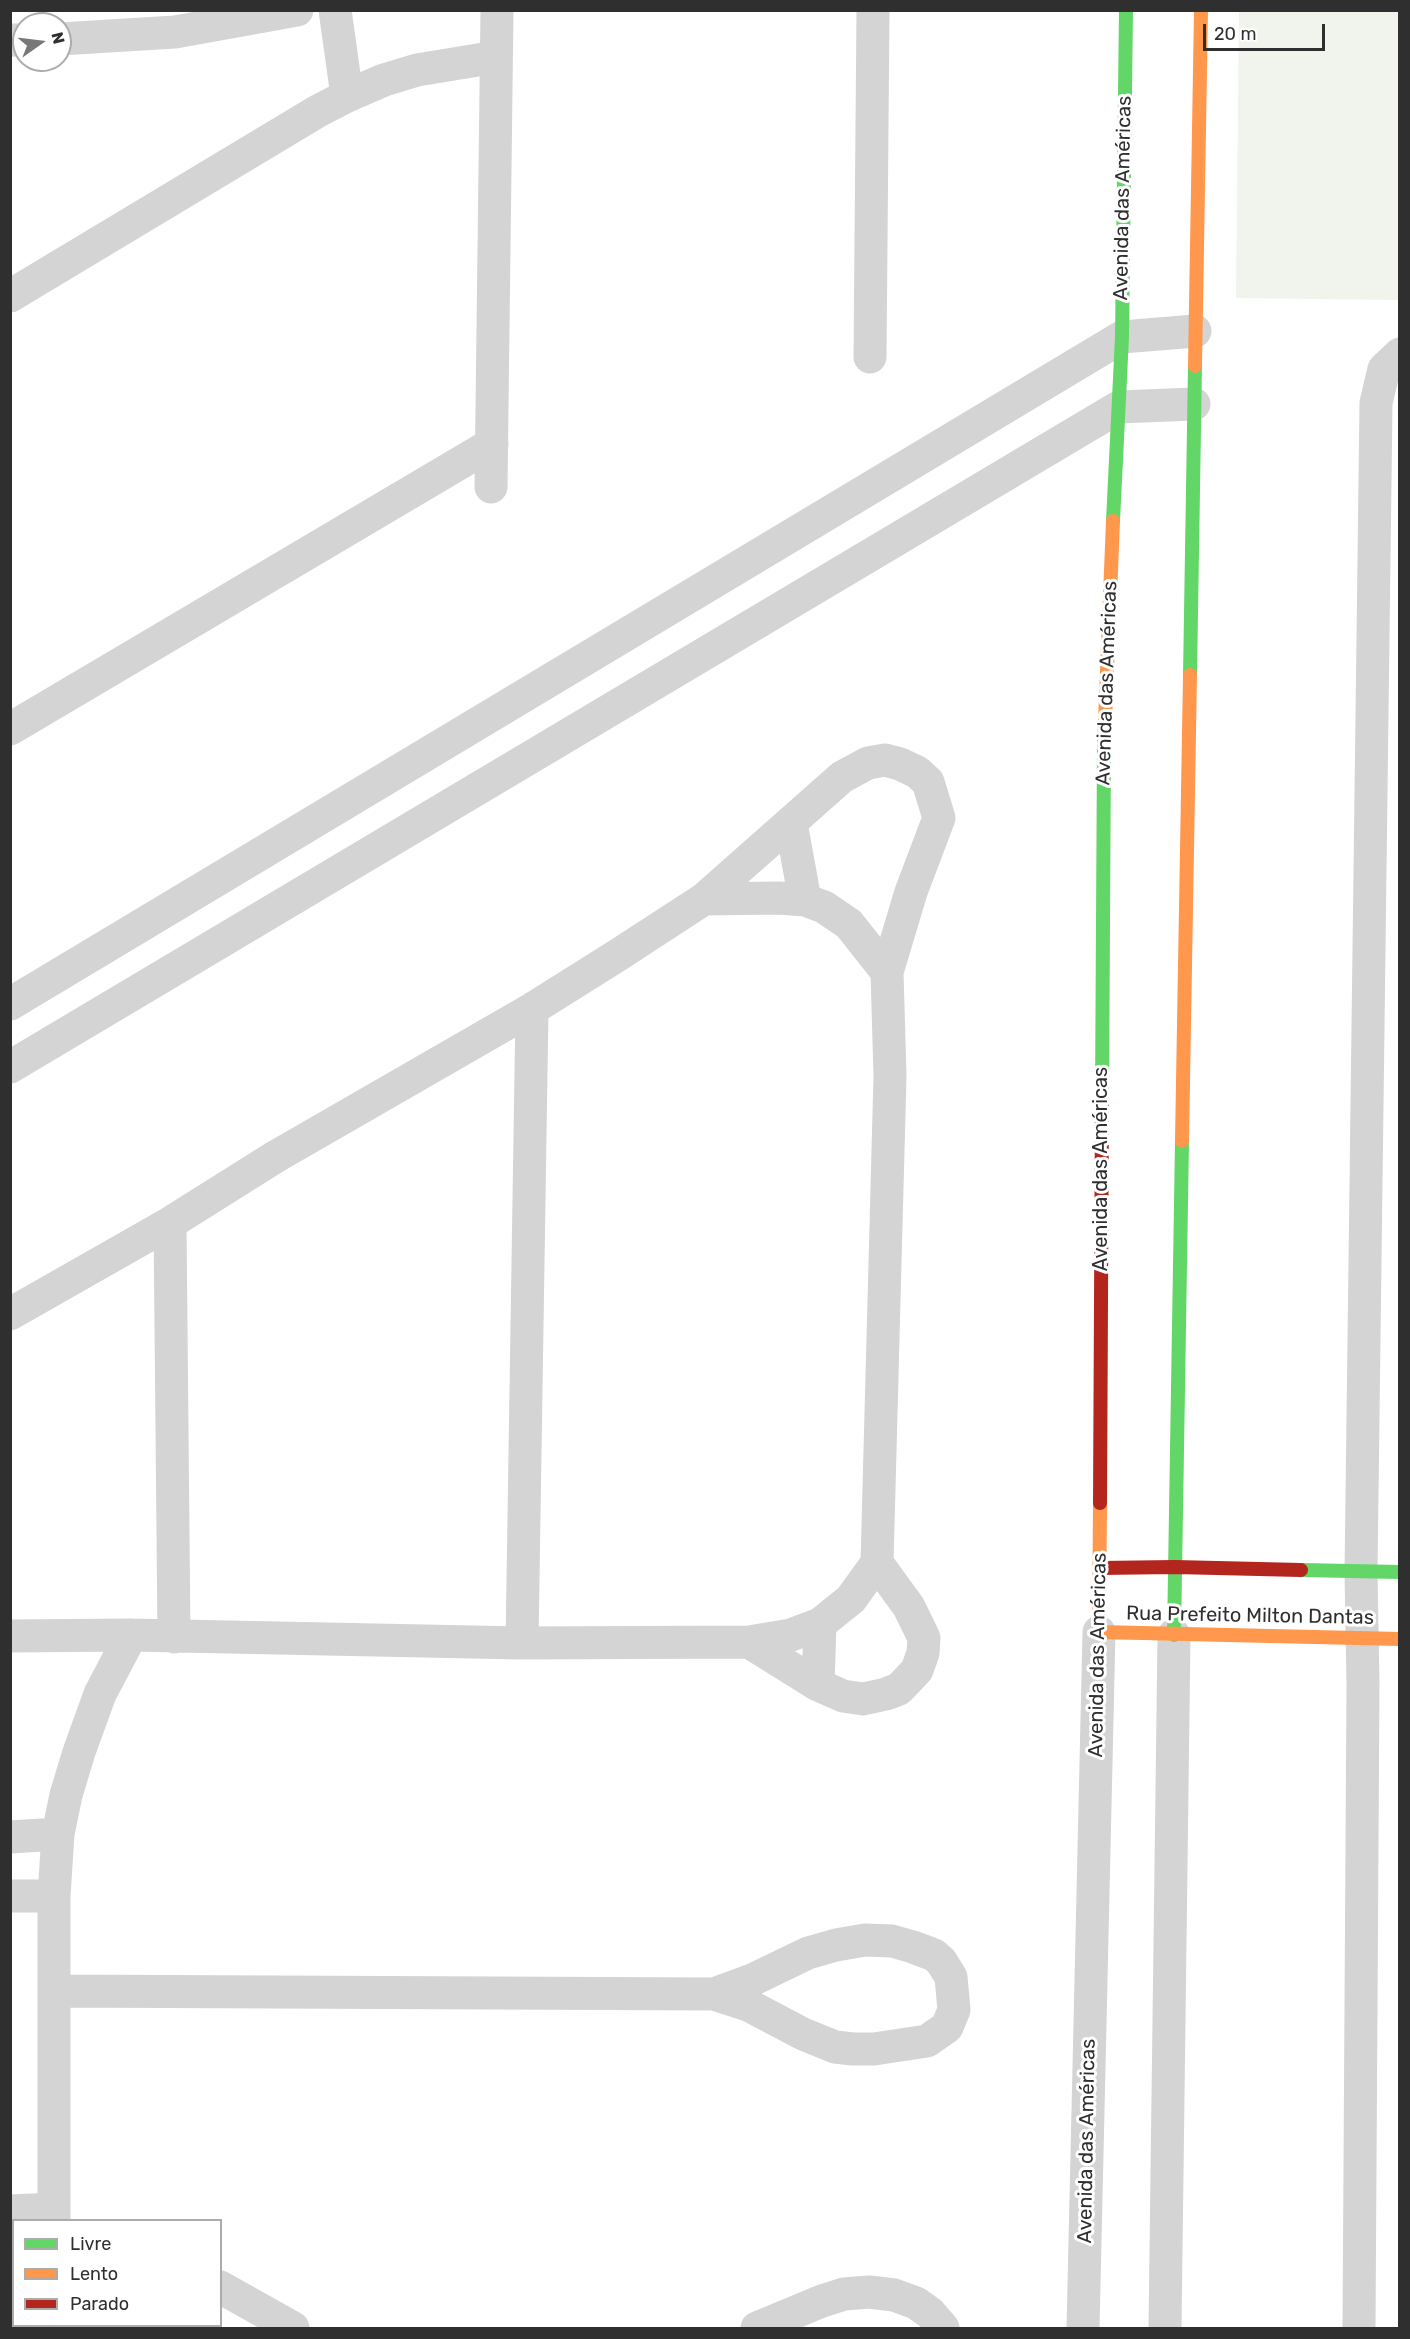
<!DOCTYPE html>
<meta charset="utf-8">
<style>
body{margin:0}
#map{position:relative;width:1410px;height:2339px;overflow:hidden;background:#fff;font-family:Rubik,sans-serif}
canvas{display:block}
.frame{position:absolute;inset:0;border:12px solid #2f2f2f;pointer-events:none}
.legend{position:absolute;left:12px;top:2219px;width:210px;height:108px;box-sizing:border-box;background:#fff;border:2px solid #acacac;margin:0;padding:8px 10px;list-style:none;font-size:18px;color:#2f2f2f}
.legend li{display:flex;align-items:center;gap:12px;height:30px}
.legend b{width:30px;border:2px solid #acacac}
.north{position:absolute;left:12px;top:12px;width:60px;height:60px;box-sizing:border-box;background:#fff;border:2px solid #acacac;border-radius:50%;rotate:76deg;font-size:16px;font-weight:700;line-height:24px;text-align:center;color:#2f2f2f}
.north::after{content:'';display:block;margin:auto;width:21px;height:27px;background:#787878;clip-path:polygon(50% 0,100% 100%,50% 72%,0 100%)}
.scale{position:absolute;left:1203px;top:24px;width:122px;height:27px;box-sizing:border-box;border:3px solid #2f2f2f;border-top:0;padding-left:8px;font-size:18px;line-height:21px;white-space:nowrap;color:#2f2f2f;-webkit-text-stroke:4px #fff;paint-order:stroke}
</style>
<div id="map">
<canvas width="1410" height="2339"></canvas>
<div class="frame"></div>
<ul class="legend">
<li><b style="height:8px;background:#63d668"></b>Livre</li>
<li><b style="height:8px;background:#ff974d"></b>Lento</li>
<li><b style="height:8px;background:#b3261e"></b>Parado</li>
</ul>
<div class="north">N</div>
<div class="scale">20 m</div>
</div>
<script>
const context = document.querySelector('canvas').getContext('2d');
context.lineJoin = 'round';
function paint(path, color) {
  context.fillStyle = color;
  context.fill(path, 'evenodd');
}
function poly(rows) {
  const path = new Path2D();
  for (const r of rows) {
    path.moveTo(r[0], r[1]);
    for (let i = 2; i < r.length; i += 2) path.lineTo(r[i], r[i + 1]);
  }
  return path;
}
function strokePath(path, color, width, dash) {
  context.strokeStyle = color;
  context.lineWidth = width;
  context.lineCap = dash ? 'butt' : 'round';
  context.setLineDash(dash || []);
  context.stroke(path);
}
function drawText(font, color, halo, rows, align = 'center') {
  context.font = font + ' Rubik,sans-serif';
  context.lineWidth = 6;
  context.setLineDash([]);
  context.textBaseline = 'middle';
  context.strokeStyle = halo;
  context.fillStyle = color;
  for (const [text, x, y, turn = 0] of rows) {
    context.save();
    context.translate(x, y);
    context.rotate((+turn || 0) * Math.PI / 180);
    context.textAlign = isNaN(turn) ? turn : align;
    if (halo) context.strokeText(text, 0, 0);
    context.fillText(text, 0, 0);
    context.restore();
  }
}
const green = poly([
 [1239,11,1399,11,1399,300,1236,298]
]);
const street = poly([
 [335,10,347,96],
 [60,39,175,32,297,10],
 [10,40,24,40],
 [10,296,318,111,347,96,384,80,417,70,496,57],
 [870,357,873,10],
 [491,487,497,10],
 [10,729,492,444],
 [791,823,805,900],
 [10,1004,1122,337,1195,331],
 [10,1067,1119,407,1194,404],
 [170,1223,174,1637],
 [10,1314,170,1223,275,1157,532,1009,618,955,704,899,842,777,868,763,885,760,900,764,917,772,928,782,939,818,911,892,887,972],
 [10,1636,131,1635,522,1643,749,1642,791,1635,820,1624,851,1599,877,1563,890,1076,887,972,849,924,824,907,805,900,779,898,704,899],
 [749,1642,818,1685,843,1696,863,1699,886,1694,899,1689,917,1670,923,1653,924,1638,909,1607,877,1563],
 [522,1643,532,1009],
 [818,1685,820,1624],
 [10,1837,58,1834],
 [10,1896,54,1896],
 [55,1991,714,1994,748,2005,803,2034,835,2047,853,2049,874,2049,927,2041,947,2027,954,2010,951,1977,941,1961,934,1955,913,1947,892,1941,865,1940,836,1945,808,1953,752,1980,714,1994],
 [10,2211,54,2209],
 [54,2220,54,1896,58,1834,66,1795,79,1752,100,1694,131,1635],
 [10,2256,14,2256],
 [220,2287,293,2328],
 [52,2328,52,2326],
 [757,2328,822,2301,844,2294,869,2292,894,2295,916,2303,930,2313,943,2328],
 [1083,2328,1099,1632],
 [1165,2328,1174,1635],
 [1359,2328,1363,1684,1361,1572,1376,403,1384,369,1400,354]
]);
const fast = poly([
 [1113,521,1122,337,1126,10],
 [1190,675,1195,366],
 [1102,1097,1104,746],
 [1301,1570,1400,1572],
 [1174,1635,1182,1141]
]);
const slow = poly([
 [1195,366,1201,10],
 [1104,746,1113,521],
 [1182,1141,1190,675],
 [1100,1503,1099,1632,1400,1639]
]);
const jam = poly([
 [1100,1503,1102,1097],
 [1099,1568,1175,1567,1301,1570]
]);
const streetNames = [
 ["Avenida das Américas",1123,198,-89],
 ["Avenida das Américas",1107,683,-88],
 ["Avenida das Américas",1101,1169,-90],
 ["Rua Prefeito Milton Dantas",1250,1616,1],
 ["Avenida das Américas",1098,1655,-89],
 ["Avenida das Américas",1087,2141,-89]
];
paint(green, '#f1f3ed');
strokePath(street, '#d4d4d4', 33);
strokePath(fast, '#63d668', 14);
strokePath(slow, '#ff974d', 14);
strokePath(jam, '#b3261e', 14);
drawText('20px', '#2f2f2f', '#fff', streetNames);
</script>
